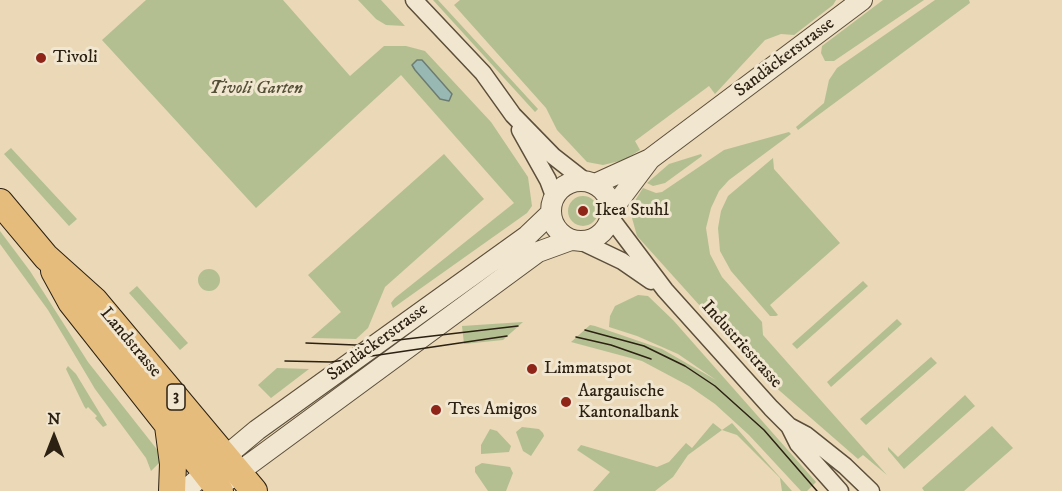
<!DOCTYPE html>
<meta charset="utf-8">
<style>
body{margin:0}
#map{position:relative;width:1062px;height:491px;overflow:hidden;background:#ead8b7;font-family:"IM FELL DW Pica",serif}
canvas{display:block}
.north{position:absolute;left:24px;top:407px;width:60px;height:60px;-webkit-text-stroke:4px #f1e6d0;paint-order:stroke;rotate:0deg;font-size:16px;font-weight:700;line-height:24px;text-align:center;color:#2c2112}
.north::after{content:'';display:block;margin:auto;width:21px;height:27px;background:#2c2112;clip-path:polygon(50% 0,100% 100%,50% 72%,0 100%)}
</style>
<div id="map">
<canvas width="1062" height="491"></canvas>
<div class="north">N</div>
</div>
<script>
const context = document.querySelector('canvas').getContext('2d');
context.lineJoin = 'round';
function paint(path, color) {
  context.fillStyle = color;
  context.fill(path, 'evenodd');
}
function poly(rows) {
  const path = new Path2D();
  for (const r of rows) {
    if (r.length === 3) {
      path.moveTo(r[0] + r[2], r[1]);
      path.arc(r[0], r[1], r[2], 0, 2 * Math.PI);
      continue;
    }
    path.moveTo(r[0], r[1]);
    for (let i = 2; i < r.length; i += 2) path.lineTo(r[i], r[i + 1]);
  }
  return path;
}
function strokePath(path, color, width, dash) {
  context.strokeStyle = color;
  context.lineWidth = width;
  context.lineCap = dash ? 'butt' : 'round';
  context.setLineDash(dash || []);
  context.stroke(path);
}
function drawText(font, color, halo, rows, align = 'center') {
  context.font = font + ' "IM FELL DW Pica",serif';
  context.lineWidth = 6;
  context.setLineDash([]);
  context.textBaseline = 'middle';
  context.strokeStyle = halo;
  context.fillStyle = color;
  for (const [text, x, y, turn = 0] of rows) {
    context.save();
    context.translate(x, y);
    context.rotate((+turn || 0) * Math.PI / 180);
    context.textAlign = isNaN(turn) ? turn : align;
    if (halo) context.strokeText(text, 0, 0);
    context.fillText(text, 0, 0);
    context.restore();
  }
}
const green = poly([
 [146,0,283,0,350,76,384,46,406,46,425,51,491,122,528,177,532,206,527,213,393,308,391,303,395,298,514,203,401,75,256,208,102,40],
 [358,0,381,0,405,26,386,25,376,19],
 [433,0,438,0,538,109,535,112],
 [460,0,836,0,833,5,794,35,781,34,765,40,715,94,709,86,635,141,640,150,624,160,603,165,587,162,557,130,546,108,454,5],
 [883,0,924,0,834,61,825,61,821,53,822,46],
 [935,0,969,0,970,3,798,130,796,127,824,103,829,80,837,68],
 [789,132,791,134,729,180,719,191,711,208,706,228,710,254,722,277,762,322,763,335,887,475,863,455,858,459,765,378,637,236,632,218,636,199,643,188,656,193,662,192,724,150],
 [11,148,77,219,69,226,4,154],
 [444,154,484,199,385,287,368,328,356,339,311,338,341,312,308,275],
 [701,154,702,156,665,183,653,186,647,183,669,164],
 [773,158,774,169,840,243,770,305,778,315,776,316,770,316,731,271,720,251,718,228,721,211,728,196],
 [583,211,15],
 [0,231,30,271,88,362,159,452,160,462,151,471,146,458,95,389,48,310,0,244],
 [209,280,11],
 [863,281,868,286,797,349,792,344],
 [137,286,188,343,180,350,129,293],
 [638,295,648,296,673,320,816,482,807,491,801,491,749,435,715,404,689,386,642,361,571,342,590,325,595,326,662,349,716,380,678,354,637,336,609,327,610,316,615,306],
 [897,319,902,324,831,387,827,382],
 [523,322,503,340,464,344,462,326],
 [931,357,937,363,866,425,860,419],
 [68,366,76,374,107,425,103,427,95,418,97,416,88,407,86,409,84,406,66,369],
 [277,368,309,369,271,398,258,385],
 [965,395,975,406,904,469,888,450,888,447,898,457],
 [713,423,722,430,732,423,792,491,782,491,780,478,737,435,722,430,688,455,673,477,655,491,593,491,610,472,577,450,581,445,657,467,669,462,686,443,692,448],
 [992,426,1013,448,964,491,924,491,922,488],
 [522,427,539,429,543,433,544,436,531,456,523,451,516,432],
 [490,429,497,431,511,446,509,452,481,454,481,445],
 [482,463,510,467,513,473,506,491,488,491,475,472,475,467]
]);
const water = poly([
 [417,60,422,60,452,94,449,101,440,99,415,70,412,65,417,60]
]);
const minor = poly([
 [414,0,483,73,513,115,553,156,585,181],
 [520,130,548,180,554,196],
 [610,217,665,290,771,408,789,426,806,435,845,466,871,491],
 [580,241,622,261,651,281],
 [789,426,798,444,840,491]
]);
const tertiary = poly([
 [581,211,30],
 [595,184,650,159,862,0],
 [611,211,650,159],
 [228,480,538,252,571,240],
 [184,491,257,430,527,236,550,214]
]);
const primary = poly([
 [0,202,46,257,95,301,254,491],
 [54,271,71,302,220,491],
 [168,426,173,464,172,491]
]);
const tram = poly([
 [585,330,644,346,685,366,715,386,764,430,817,491],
 [576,337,611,345,651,359],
 [306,343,355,345,518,326],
 [285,361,331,362,507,336]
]);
const markers = [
 [41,58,6,"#8f2418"],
 [583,211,6,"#8f2418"],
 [532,369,6,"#8f2418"],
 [566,402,6,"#8f2418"],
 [436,410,6,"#8f2418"]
];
const shields = [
 [176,397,18]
];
const shieldNames = [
 ["3",176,397]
];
const poiNames = [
 ["Tivoli",53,58],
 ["Ikea Stuhl",595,211],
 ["Limmatspot",544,369],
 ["Aargauische",578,392],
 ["Kantonalbank",578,413],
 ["Tres Amigos",448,410]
];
const streetNames = [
 ["Sandäckerstrasse",785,58,-37],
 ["Landstrasse",130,343,50],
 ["Sandäckerstrasse",378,343,-36],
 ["Industriestrasse",741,345,48]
];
const parkNames = [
 ["Tivoli Garten",256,89]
];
paint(green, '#b3bf91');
paint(water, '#98b9b3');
strokePath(water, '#6d7c73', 1.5);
strokePath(minor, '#5c4f3b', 19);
strokePath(tertiary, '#5c4f3b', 22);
strokePath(primary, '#2c2112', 28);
strokePath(minor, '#f1e6d0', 16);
strokePath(tertiary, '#f1e6d0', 20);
strokePath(primary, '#e5bc7c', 26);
strokePath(tram, '#2c2112', 1.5);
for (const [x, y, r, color] of markers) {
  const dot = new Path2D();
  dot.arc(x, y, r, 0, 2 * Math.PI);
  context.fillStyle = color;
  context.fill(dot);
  strokePath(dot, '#f1e6d0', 2);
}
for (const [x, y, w] of shields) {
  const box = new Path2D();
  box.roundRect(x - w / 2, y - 13, w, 26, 4.5);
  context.fillStyle = '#f1e6d0';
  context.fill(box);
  strokePath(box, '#2c2112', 1.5);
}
drawText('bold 16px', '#2c2112', null, shieldNames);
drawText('18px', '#2c2112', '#f1e6d0', poiNames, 'left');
drawText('18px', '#2c2112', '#f1e6d0', streetNames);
drawText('italic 18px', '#545038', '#f1e6d0', parkNames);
</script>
